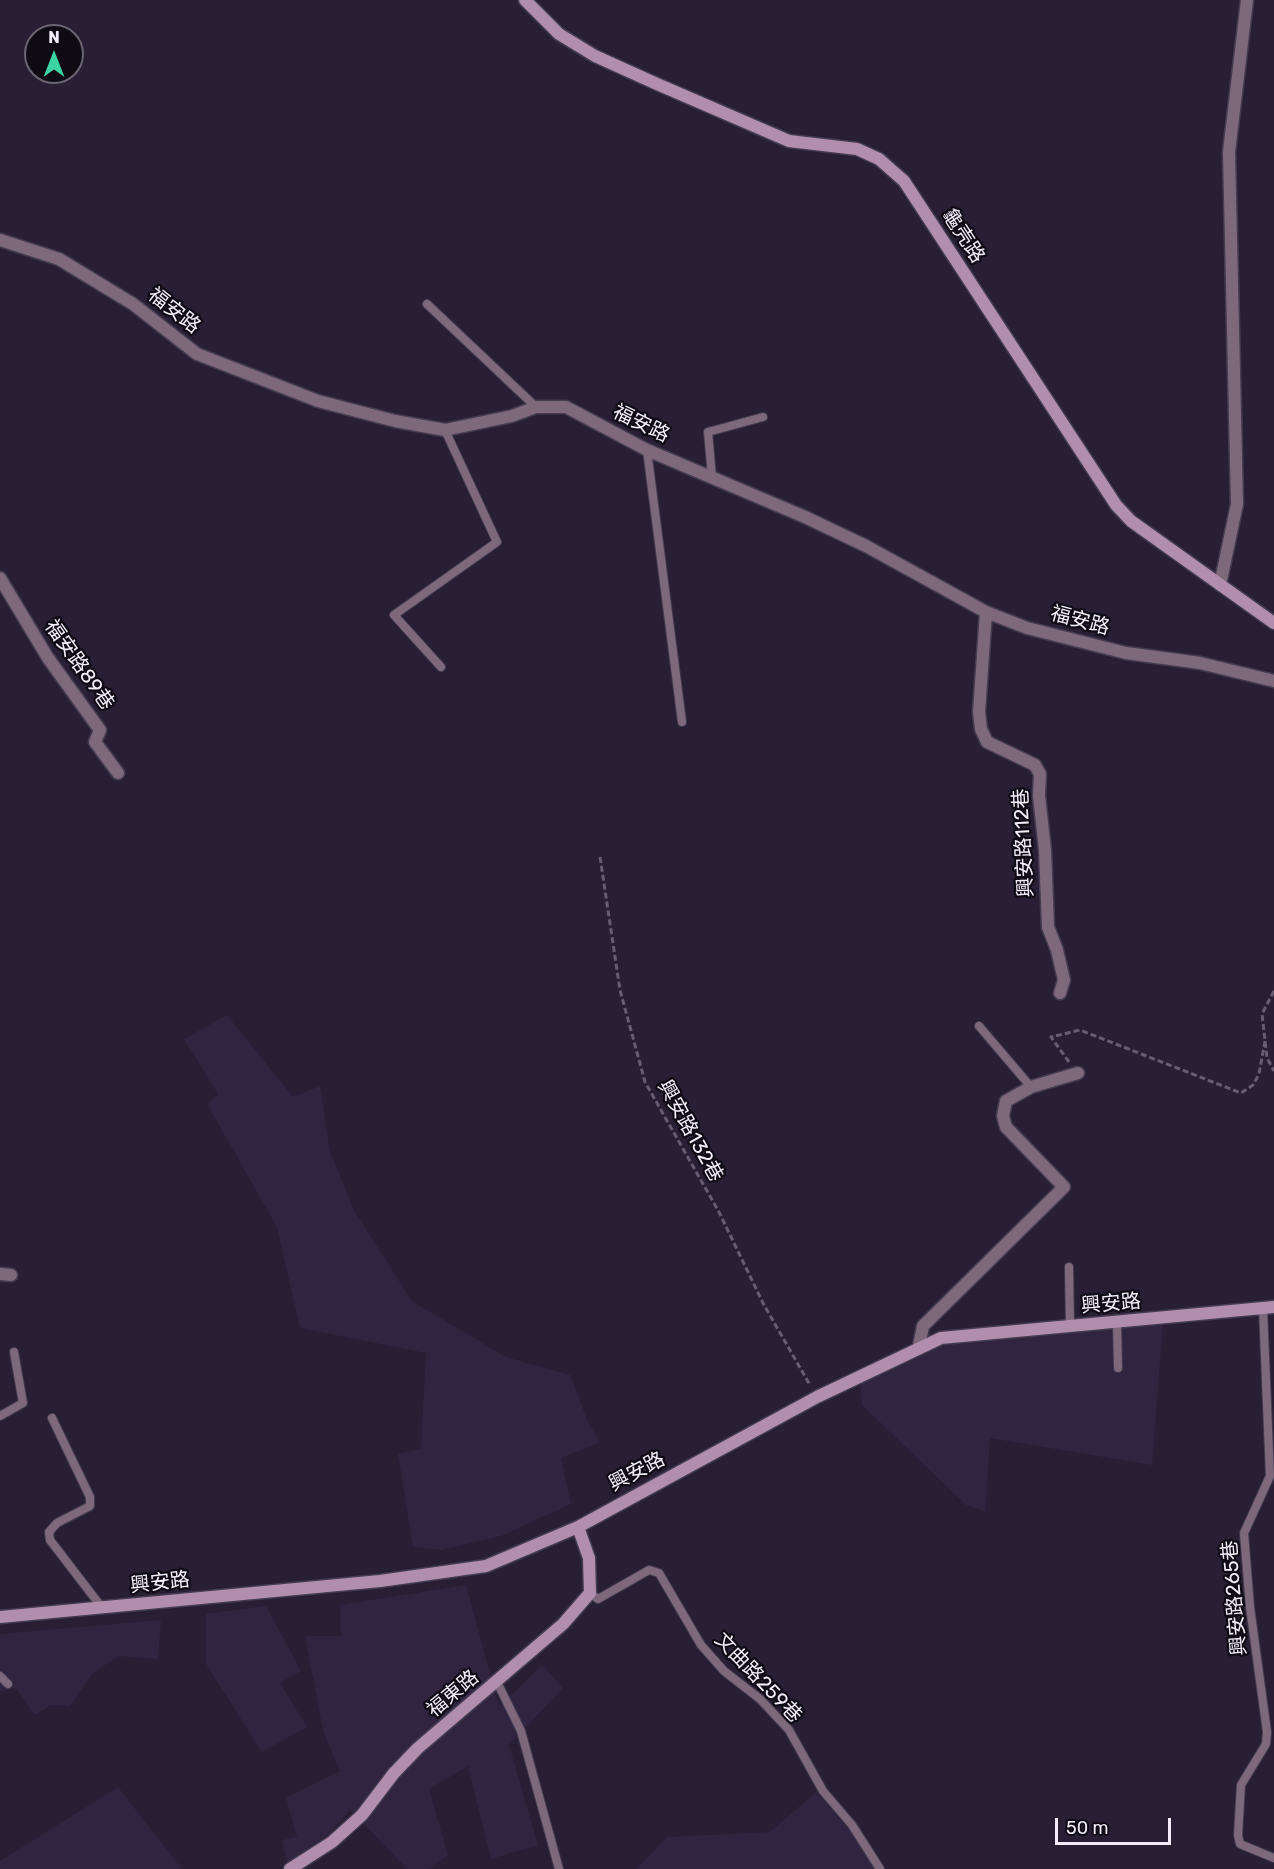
<!DOCTYPE html>
<meta charset="utf-8">
<style>
body{margin:0}
#map{position:relative;width:1274px;height:1869px;overflow:hidden;background:#281f35;font-family:Rubik,sans-serif}
canvas{display:block}
.north{position:absolute;left:24px;top:24px;width:60px;height:60px;box-sizing:border-box;background:#0f0b15;border:2px solid #6a6571;border-radius:50%;rotate:0deg;font-size:16px;font-weight:700;line-height:24px;text-align:center;color:#f2ecfb}
.north::after{content:'';display:block;margin:auto;width:21px;height:27px;background:#3dd4a3;clip-path:polygon(50% 0,100% 100%,50% 72%,0 100%)}
.scale{position:absolute;left:1055px;top:1818px;width:116px;height:27px;box-sizing:border-box;border:3px solid #f2ecfb;border-top:0;padding-left:8px;font-size:18px;line-height:21px;white-space:nowrap;color:#f2ecfb;-webkit-text-stroke:4px #0f0b15;paint-order:stroke}
</style>
<div id="map">
<canvas width="1274" height="1869"></canvas>
<div class="north">N</div>
<div class="scale">50 m</div>
</div>
<script>
const context = document.querySelector('canvas').getContext('2d');
context.lineJoin = 'round';
function paint(path, color) {
  context.fillStyle = color;
  context.fill(path, 'evenodd');
}
function poly(rows) {
  const path = new Path2D();
  for (const r of rows) {
    path.moveTo(r[0], r[1]);
    for (let i = 2; i < r.length; i += 2) path.lineTo(r[i], r[i + 1]);
  }
  return path;
}
function strokePath(path, color, width, dash) {
  context.strokeStyle = color;
  context.lineWidth = width;
  context.lineCap = dash ? 'butt' : 'round';
  context.setLineDash(dash || []);
  context.stroke(path);
}
function drawText(font, color, halo, rows, align = 'center') {
  context.font = font + ' Rubik,"Noto Sans TC",sans-serif';
  context.lineWidth = 4.5;
  context.setLineDash([]);
  context.textBaseline = 'middle';
  context.strokeStyle = halo;
  context.fillStyle = color;
  for (const [text, x, y, turn = 0] of rows) {
    context.save();
    context.translate(x, y);
    context.rotate((+turn || 0) * Math.PI / 180);
    context.textAlign = isNaN(turn) ? turn : align;
    if (halo) context.strokeText(text, 0, 0);
    context.fillText(text, 0, 0);
    context.restore();
  }
}
const built = poly([
 [227,1015,293,1097,320,1086,330,1152,355,1212,412,1301,506,1357,570,1375,588,1422,600,1442,561,1458,571,1504,501,1536,441,1550,413,1547,398,1454,421,1449,426,1353,300,1328,277,1227,207,1104,218,1094,184,1039],
 [1163,1322,1152,1465,990,1438,985,1512,966,1505,862,1405,860,1380,950,1341],
 [466,1585,499,1707,542,1665,563,1688,509,1745,538,1845,491,1859,468,1766,429,1789,448,1855,429,1869,407,1869,350,1809,328,1835,287,1862,282,1840,297,1837,286,1798,340,1771,323,1731,305,1636,341,1636,340,1605],
 [266,1606,301,1671,280,1683,307,1727,262,1752,206,1664,206,1614],
 [161,1620,158,1659,118,1656,91,1675,70,1706,51,1705,35,1715,16,1688,0,1692,0,1634],
 [118,1787,182,1869,0,1869,0,1861],
 [816,1792,865,1848,876,1869,636,1869,667,1837,770,1832]
]);
const path = poly([
 [600,857,620,990,645,1082,719,1212,764,1305,810,1385],
 [1274,991,1262,1014,1267,1058,1274,1071],
 [1069,1062,1051,1037,1080,1030,1241,1093,1253,1085,1259,1074,1265,1041]
]);
const lane = poly([
 [427,304,536,407],
 [647,450,682,722],
 [712,477,708,432,763,417],
 [441,667,394,615,497,542,445,430],
 [979,1026,1031,1087],
 [1069,1267,1070,1327],
 [1263,1309,1270,1476,1244,1533,1250,1607,1267,1732,1266,1744,1241,1785,1238,1835,1240,1844,1274,1858],
 [1117,1323,1118,1368],
 [0,1416,23,1403,14,1352],
 [52,1418,90,1497,90,1506,57,1523,49,1532,50,1540,103,1609],
 [590,1593,598,1599,649,1570,659,1573,701,1645,724,1671,760,1699,789,1730,823,1791,852,1825,880,1869],
 [0,1676,8,1684],
 [497,1682,521,1731,559,1869]
]);
const street = poly([
 [0,240,59,259,133,304,197,354,318,401,395,421,445,430,512,416,536,407,566,407,647,450,805,517,866,546,986,612,1027,628,1126,653,1200,663,1274,681],
 [0,578,48,658,100,730,95,742,118,773],
 [1220,585,1237,504,1229,152,1247,0],
 [986,612,979,712,981,729,987,742,1035,765,1040,774,1039,796,1045,850,1048,927,1057,950,1064,980,1060,993],
 [0,1274,11,1275],
 [919,1346,923,1326,1064,1187,1006,1127,1003,1116,1006,1101,1031,1087,1078,1073]
]);
const secondary = poly([
 [525,0,559,34,595,56,657,84,789,141,857,149,879,159,904,181,1116,505,1131,521,1274,623],
 [0,1617,380,1581,486,1566,578,1527,817,1397,941,1338,1274,1307],
 [290,1869,332,1842,362,1815,394,1773,418,1748,563,1624,590,1593,589,1558,578,1527]
]);
const streetNames = [
 ["龜壳路",963,236,57],
 ["福安路",174,311,38],
 ["福安路",641,424,26],
 ["福安路",1080,621,15],
 ["福安路89巷",79,665,55],
 ["興安路112巷",1024,843,-93],
 ["興安路132巷",690,1131,61],
 ["興安路",1111,1304,-5],
 ["興安路",637,1472,-28],
 ["興安路",160,1583,-6],
 ["興安路265巷",1235,1598,-95],
 ["文曲路259巷",758,1678,46],
 ["福東路",453,1694,-40]
];
paint(built, '#302441');
strokePath(lane, '#443c51', 10);
strokePath(street, '#443c51', 15);
strokePath(secondary, '#443c51', 15);
strokePath(path, '#655d71', 3, [6, 3]);
strokePath(lane, '#7e687b', 8);
strokePath(street, '#7e687b', 12);
strokePath(secondary, '#b18ead', 12);
drawText('20px', '#f2ecfb', '#0f0b15', streetNames);
</script>
